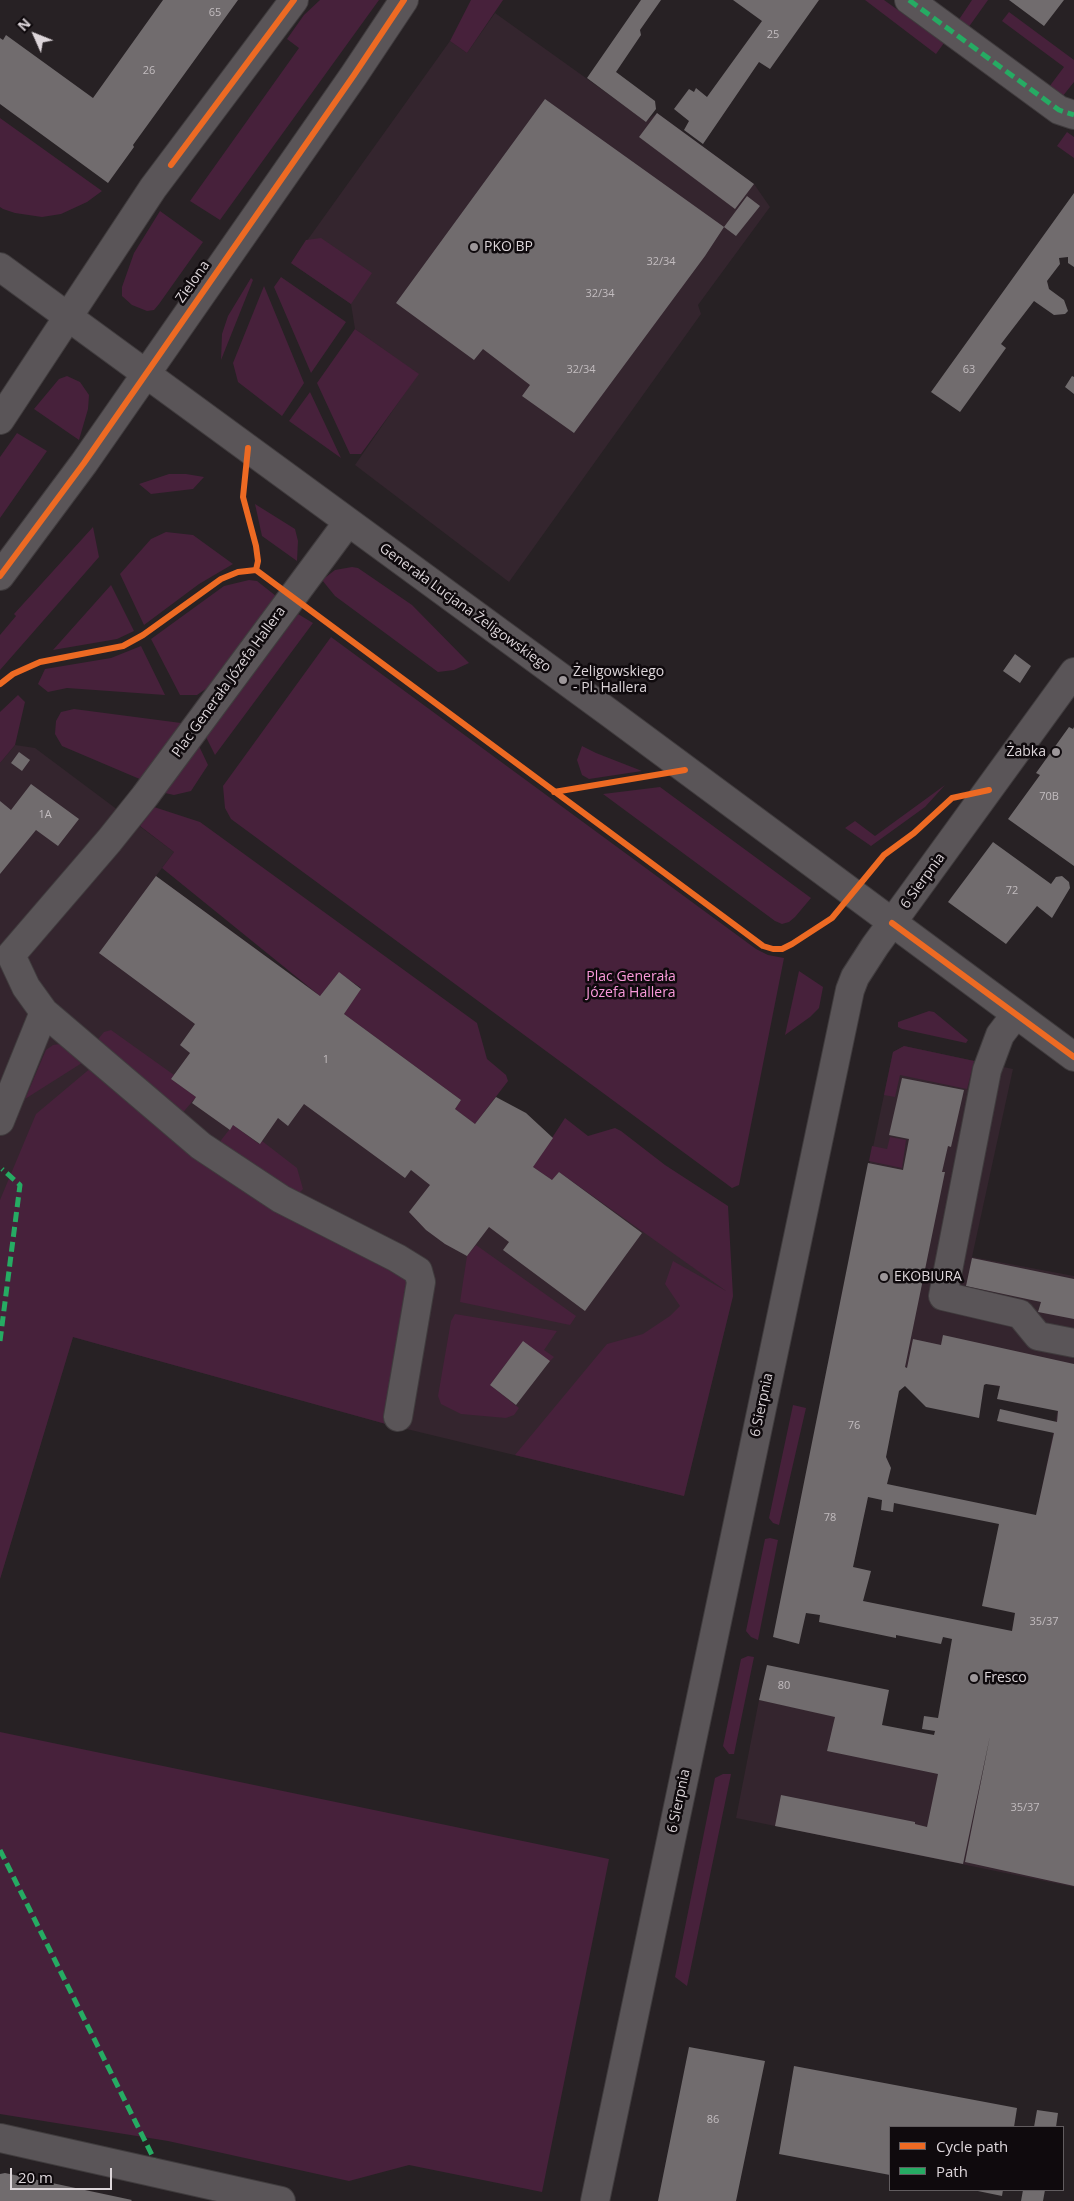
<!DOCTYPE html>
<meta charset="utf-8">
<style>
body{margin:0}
#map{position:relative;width:1074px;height:2201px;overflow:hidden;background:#272124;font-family:"Open Sans",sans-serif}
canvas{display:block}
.legend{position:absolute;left:889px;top:2126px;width:175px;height:65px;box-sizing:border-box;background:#0f0a0d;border:1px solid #615c5f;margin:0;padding:6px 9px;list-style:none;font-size:15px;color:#ddd6da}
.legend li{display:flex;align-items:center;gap:10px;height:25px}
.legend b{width:25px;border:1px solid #615c5f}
.north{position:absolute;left:10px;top:10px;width:50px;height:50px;-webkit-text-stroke:4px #0f0a0d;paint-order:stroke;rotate:314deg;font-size:14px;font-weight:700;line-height:20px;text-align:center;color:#ddd6da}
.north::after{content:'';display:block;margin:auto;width:18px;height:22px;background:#ddd6da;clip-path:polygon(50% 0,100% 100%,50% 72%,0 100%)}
.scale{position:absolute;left:10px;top:2168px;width:102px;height:22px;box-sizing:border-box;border:2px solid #ddd6da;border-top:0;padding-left:6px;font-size:15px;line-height:18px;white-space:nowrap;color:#ddd6da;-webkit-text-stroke:4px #0f0a0d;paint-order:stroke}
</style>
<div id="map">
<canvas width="1074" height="2201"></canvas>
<ul class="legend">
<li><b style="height:6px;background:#ed6a23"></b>Cycle path</li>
<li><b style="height:6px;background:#26ab63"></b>Path</li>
</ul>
<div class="north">N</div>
<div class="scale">20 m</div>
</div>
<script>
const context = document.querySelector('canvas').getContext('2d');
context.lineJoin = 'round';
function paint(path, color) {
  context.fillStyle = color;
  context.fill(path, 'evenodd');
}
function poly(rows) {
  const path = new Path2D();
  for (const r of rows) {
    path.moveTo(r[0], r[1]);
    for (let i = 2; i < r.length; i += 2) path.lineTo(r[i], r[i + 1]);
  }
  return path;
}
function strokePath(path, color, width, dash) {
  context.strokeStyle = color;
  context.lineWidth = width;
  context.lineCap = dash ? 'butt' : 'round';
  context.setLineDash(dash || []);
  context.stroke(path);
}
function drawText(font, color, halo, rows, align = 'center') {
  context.font = font + ' "Open Sans",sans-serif';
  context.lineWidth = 5;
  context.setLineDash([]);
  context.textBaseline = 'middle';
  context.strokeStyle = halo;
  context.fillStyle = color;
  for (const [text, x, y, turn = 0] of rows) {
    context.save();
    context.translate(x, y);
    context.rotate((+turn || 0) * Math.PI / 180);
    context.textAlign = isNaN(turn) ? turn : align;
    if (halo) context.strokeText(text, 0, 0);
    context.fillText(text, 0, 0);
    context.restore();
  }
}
const built = poly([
 [495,13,646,121,657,113,754,184,770,207,698,305,701,314,509,582,355,465,418,374,355,329,351,304,291,263,450,41,467,53],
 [15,745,35,748,174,852,156,876,733,1296,684,1496,386,1424,73,1337,0,1579,0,763],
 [904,1046,1013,1069,972,1257,1074,1276,1074,1887,736,1818,759,1700,987,1748,979,1794,1060,1399,830,1352,893,1052]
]);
const green = poly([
 [320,0,379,0,220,220,190,201,299,48,287,39,304,15],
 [471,0,503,0,467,53,450,41],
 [865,0,884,0,944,43,936,54],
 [972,0,988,0,968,28,958,21],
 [1009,12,1074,60,1074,82,1062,97,1049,87,1064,67,1002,21],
 [0,118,102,191,87,202,61,214,42,217,15,213,3,209,0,207],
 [1067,132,1074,137,1074,158,1057,146],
 [160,211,203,242,159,304,154,310,147,311,132,305,122,296,122,287,134,253],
 [321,238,372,273,351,304,291,263,306,240],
 [281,277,346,322,311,373,274,287],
 [251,278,253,280,221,360,222,334,228,316],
 [264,286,304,383,282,416,238,382,233,363],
 [355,329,419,374,361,454,350,454,317,383],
 [67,376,80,382,89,395,88,409,79,440,34,409,59,379],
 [310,392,341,458,289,421],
 [17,433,47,451,0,518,0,457],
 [169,474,186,474,204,477,193,489,151,494,139,484],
 [255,504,295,529,298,541,297,561,262,536],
 [93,527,99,557,0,670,0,635,16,616,14,614],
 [166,532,193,535,233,564,199,584,144,625,120,574,151,539],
 [352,567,358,568,412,605,469,663,454,670,438,672,335,596,322,580,335,570],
 [249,580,257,581,276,596,210,686,197,695,180,695,151,639,224,586],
 [111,585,134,631,117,639,53,650],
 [298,614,313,623,215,755,206,737],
 [331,637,756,949,768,955,784,958,739,1185,732,1188,231,819,225,808,223,786],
 [141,646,165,695,67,688,48,692,38,684,45,669,111,658],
 [18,695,25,702,15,745,0,763,0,712],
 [74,709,181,723,142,780,62,746,55,734,56,721,61,712],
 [199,746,208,765,191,791,174,795,165,793],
 [582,746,596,753,642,771,589,779,582,775,577,760],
 [945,785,925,807,871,846,845,828,855,821,875,836],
 [660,787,811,898,795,917,789,922,782,924,775,921,603,794],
 [154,807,200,822,477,1023,487,1059,506,1075,508,1081,475,1124,455,1109,461,1100,344,1014,361,988,339,973,320,996,162,868,174,852,140,826],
 [799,971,823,987,819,1008,810,1017,785,1035],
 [929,1011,934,1012,968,1040,966,1043,902,1029,898,1027,898,1022],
 [111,1030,174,1075,171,1079,196,1097,180,1116,95,1043,104,1032],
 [60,1044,68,1046,85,1061,25,1099,46,1050,53,1045],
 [904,1046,974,1061,967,1089,900,1075,895,1097,884,1095,893,1052],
 [92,1067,410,1281,386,1424,73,1337,0,1579,0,1200,36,1114],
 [565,1118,588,1136,615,1128,621,1131,665,1165,728,1206,733,1296,684,1496,515,1455,607,1344,643,1334,670,1316,680,1306,665,1284,673,1261,726,1291,559,1172,552,1180,533,1167],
 [233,1125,259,1144,262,1141,297,1168,303,1189,296,1196,218,1144],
 [890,1137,906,1140,902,1168,869,1161,872,1146,887,1149],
 [476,1245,576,1316,570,1325,460,1302,467,1256],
 [455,1314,557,1331,544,1350,554,1357,550,1361,507,1362,490,1385,519,1408,514,1415,506,1418,461,1414,441,1404,438,1396,451,1321],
 [793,1405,806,1408,779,1525,773,1523,769,1518],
 [770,1538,778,1540,758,1640,751,1637,746,1631,765,1539],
 [748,1656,754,1657,734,1754,729,1754,723,1746,741,1659],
 [0,1732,609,1859,542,2192,409,2165,349,2181,168,2141,0,2114],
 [723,1774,731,1774,687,1986,675,1977,715,1778]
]);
const building = poly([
 [163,0,238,0,133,145,134,147,108,183,0,104,0,38,3,40,6,35,93,98],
 [641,0,661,0,640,30,641,35,616,72,655,101,656,109,646,122,587,78],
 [733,0,819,0,770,69,759,62,703,144,684,130,689,121,674,109,689,89,694,92,696,88,707,97,762,21],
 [1009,0,1064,0,1044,26],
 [545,99,724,227,705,256,574,433,522,396,530,385,483,349,474,360,396,303],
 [657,113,754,184,735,209,639,137],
 [1074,193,1074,267,1068,263,1068,257,1059,258,1060,264,1047,281,1049,289,1064,300,1068,311,1065,314,1054,315,1034,301,1001,344,1006,348,960,412,931,392],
 [747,196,760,206,736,236,724,227],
 [1072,376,1074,377,1074,394,1065,387],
 [1015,654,1031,666,1020,683,1003,671],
 [1069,727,1073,729,1074,727,1074,866,1008,819,1040,775,1036,773],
 [19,752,30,760,22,771,11,763],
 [31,784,79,819,58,846,36,830,0,874,0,801,11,810],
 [993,842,1051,884,1056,877,1062,876,1069,882,1070,888,1052,918,1037,906,1006,944,948,902],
 [156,876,320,996,339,972,361,989,344,1014,461,1100,455,1109,475,1124,496,1097,526,1113,553,1138,533,1167,552,1180,559,1172,642,1233,585,1311,503,1250,509,1242,489,1227,467,1256,445,1244,426,1230,409,1212,430,1185,411,1170,405,1178,304,1104,288,1126,278,1118,260,1144,233,1125,230,1130,192,1103,196,1097,171,1079,190,1053,180,1045,195,1024,99,953],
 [902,1078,964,1090,951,1147,948,1146,942,1172,945,1172,905,1367,907,1368,913,1339,941,1345,943,1335,1074,1364,1074,1886,965,1862,990,1736,963,1864,775,1826,781,1795,915,1822,915,1824,927,1827,938,1774,827,1751,835,1717,759,1700,767,1665,889,1690,882,1725,934,1735,935,1731,922,1729,924,1716,938,1718,952,1639,943,1637,941,1644,896,1635,896,1638,819,1622,820,1615,806,1613,799,1644,773,1637,868,1163,903,1170,909,1139,889,1135],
 [986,1384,1000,1386,997,1399,1058,1411,1057,1422,1000,1409,997,1421,1054,1433,1036,1515,887,1484,891,1468,886,1457,899,1391,905,1386,926,1407,979,1418,984,1385],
 [868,1497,882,1500,881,1510,893,1512,894,1503,999,1524,982,1606,1015,1613,1012,1631,863,1601,871,1571,853,1567],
 [972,1258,1074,1279,1074,1319,1038,1312,1041,1302,966,1286],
 [523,1341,550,1361,516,1405,490,1385],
 [689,2047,765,2061,736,2201,658,2201],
 [794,2066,1017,2108,1014,2127,890,2127,890,2175,779,2154],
 [1037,2110,1058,2113,1056,2127,1034,2127],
 [5,2173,132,2200,131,2201,0,2201,0,2174],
 [973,2190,1003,2190,1002,2196],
 [1023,2190,1045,2190,1043,2201,1021,2201]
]);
const minor = poly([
 [909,0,1059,110,1074,115],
 [0,267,611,714,1074,1057],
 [0,420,153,188,294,0],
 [0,576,84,463,354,75,404,0],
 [44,1012,201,1146,281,1199,397,1258,418,1271,421,1282,398,1417],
 [1016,1014,1000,1035,987,1070,943,1296,1020,1314,1038,1336,1074,1343],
 [0,1121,44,1012,26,987,11,955,109,841,145,796,348,522],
 [0,2138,281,2201],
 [595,2201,850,990,855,977,875,946,1074,672]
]);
const quiet = poly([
 [909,0,1059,110,1074,115],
 [0,1341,20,1185,2,1169],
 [0,1850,154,2159]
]);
const cycleway = poly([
 [171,165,294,0],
 [248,448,243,497,256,546,258,561,256,570],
 [0,576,84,463,354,75,404,0],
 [0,684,13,674,40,662,123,646,143,635,221,579,238,572,256,570,763,946,773,949,782,949,792,944,832,918,884,855,914,833,952,798,989,790],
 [554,792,685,770],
 [892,923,1074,1057]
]);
const markers = [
 [474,247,5,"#9d979a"],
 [563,680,5,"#9d979a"],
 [1056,752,5,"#9d979a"],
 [884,1277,5,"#9d979a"],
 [974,1678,5,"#9d979a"]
];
const numberNames = [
 ["65",215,13],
 ["25",773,35],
 ["26",149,71],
 ["32/34",661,262],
 ["32/34",600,294],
 ["32/34",581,370],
 ["63",969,370],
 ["70B",1049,797],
 ["1A",45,815],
 ["72",1012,891],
 ["1",326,1060],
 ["76",854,1426],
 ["78",830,1518],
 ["35/37",1044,1622],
 ["80",784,1686],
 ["35/37",1025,1808],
 ["86",713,2120]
];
const poiNames = [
 ["PKO BP",484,247],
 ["Żeligowskiego",573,672],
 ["- Pl. Hallera",573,688],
 ["Żabka",1046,752,"right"],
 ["EKOBIURA",894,1277],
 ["Fresco",984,1678]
];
const streetNames = [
 ["Zielona",193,282,-55],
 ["Generała Lucjana Żeligowskiego",465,608,36],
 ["Plac Generała Józefa Hallera",229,682,-54],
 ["6 Sierpnia",923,881,-54],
 ["6 Sierpnia",762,1405,-78],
 ["6 Sierpnia",679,1801,-78]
];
const parkNames = [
 ["Plac Generała",631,977],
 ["Józefa Hallera",631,993]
];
paint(built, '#34252e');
paint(green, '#47213b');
paint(building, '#716c6e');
strokePath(minor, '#403c3e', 30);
strokePath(minor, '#5a5558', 28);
strokePath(quiet, '#26ab63', 5, [10, 5]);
strokePath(cycleway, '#ed6a23', 6);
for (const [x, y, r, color] of markers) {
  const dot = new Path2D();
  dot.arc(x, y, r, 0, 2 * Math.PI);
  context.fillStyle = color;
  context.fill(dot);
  strokePath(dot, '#0f0a0d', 2);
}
drawText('11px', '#c2bcbf', null, numberNames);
drawText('14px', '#ddd6da', '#0f0a0d', poiNames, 'left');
drawText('14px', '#ddd6da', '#0f0a0d', streetNames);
drawText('14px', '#fc9bdc', '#0f0a0d', parkNames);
</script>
